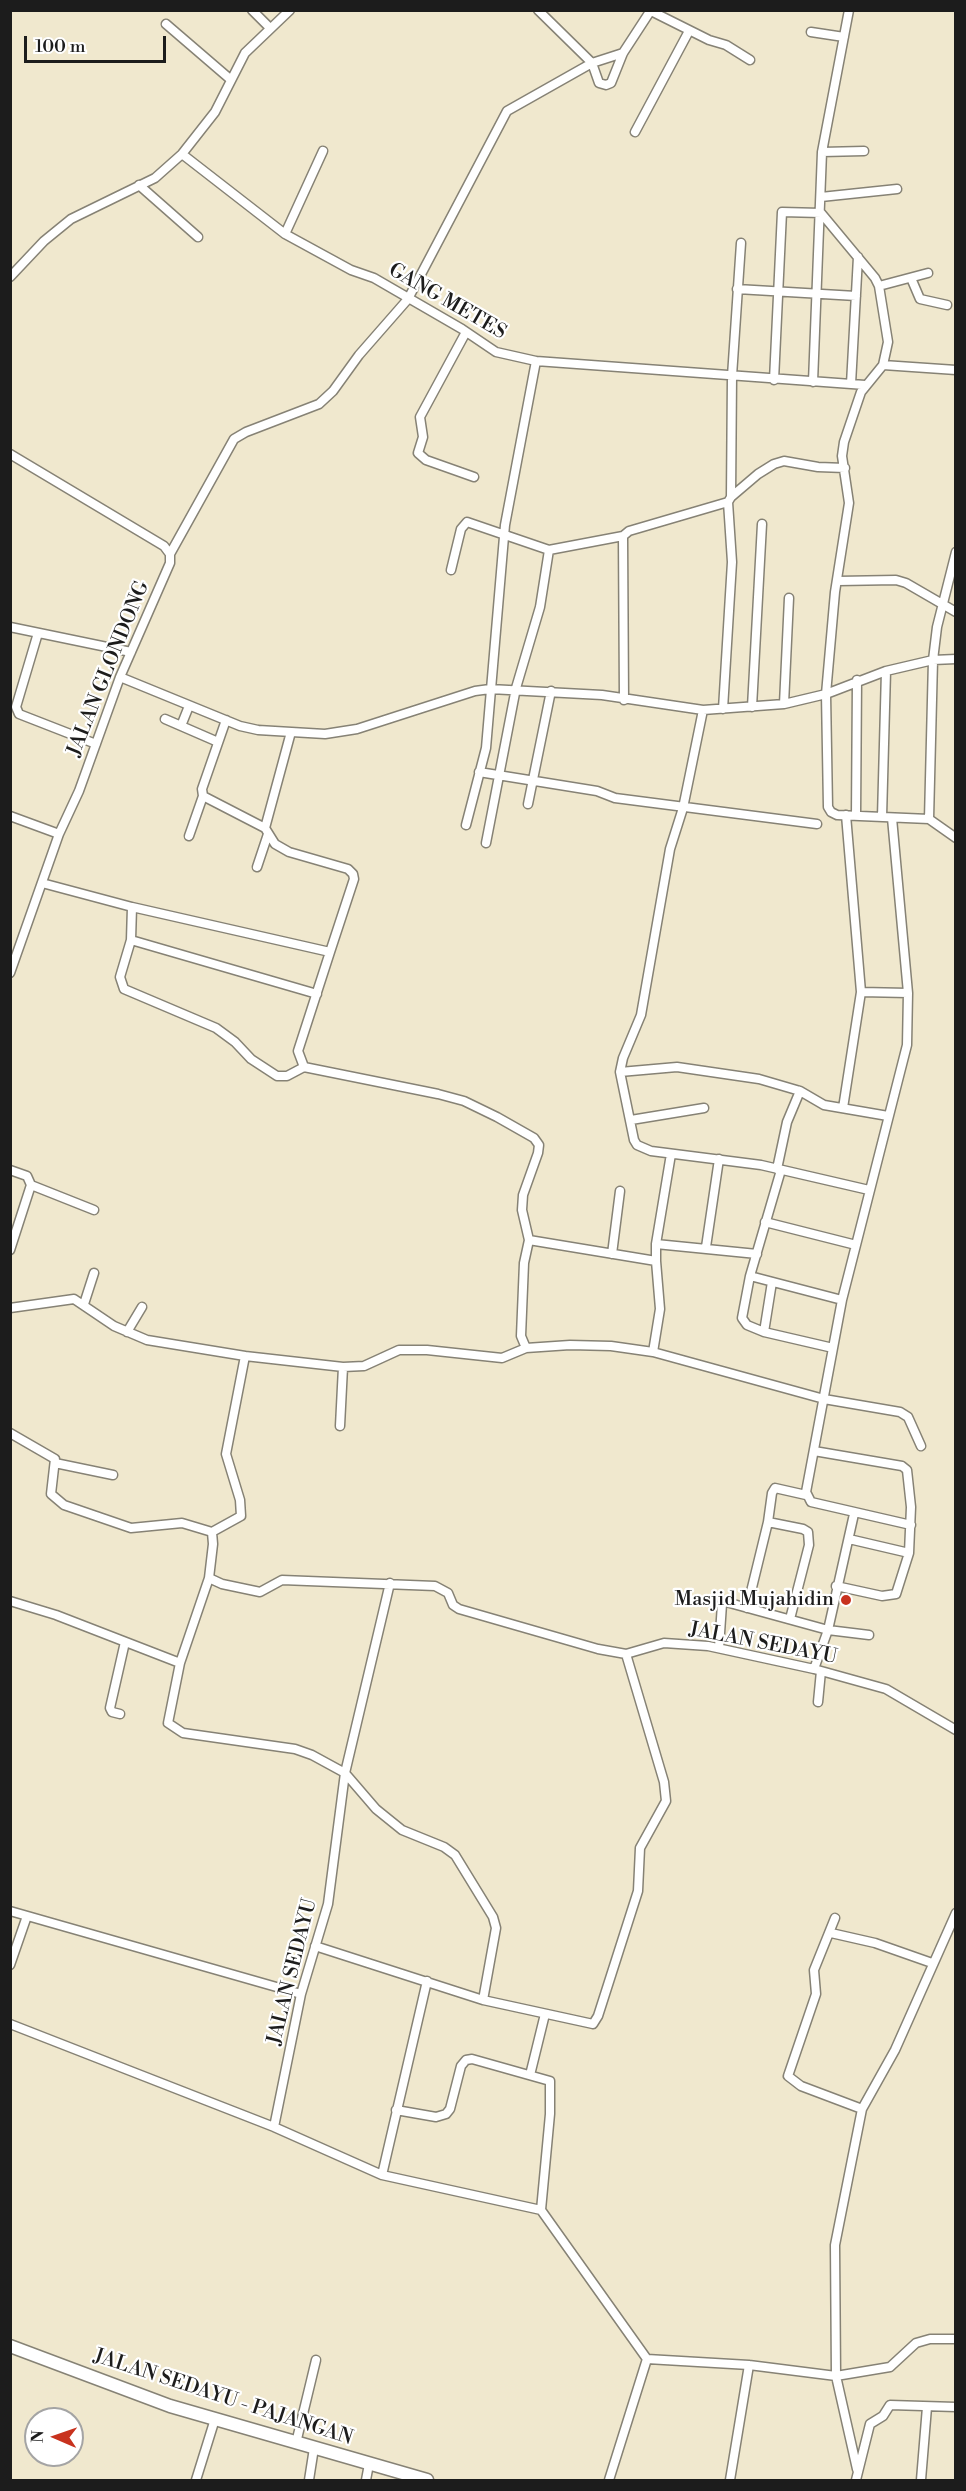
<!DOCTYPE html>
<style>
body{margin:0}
#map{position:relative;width:966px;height:2491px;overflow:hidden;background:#f0e8ce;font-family:"Libre Bodoni",serif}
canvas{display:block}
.frame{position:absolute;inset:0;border:12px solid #1c1c1c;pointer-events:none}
.north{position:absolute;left:24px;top:2407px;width:60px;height:60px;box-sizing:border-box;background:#fff;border:2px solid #a4a4a4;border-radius:50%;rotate:272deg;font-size:16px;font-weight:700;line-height:24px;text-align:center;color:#1c1c1c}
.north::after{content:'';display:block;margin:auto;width:21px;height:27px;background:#c8321e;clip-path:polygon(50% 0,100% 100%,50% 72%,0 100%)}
.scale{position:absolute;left:24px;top:36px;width:142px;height:27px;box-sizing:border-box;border:3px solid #1c1c1c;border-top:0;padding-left:8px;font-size:18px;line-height:21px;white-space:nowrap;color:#1c1c1c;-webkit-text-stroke:4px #fff;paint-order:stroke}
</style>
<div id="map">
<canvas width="966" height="2491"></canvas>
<div class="frame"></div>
<div class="north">N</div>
<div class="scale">100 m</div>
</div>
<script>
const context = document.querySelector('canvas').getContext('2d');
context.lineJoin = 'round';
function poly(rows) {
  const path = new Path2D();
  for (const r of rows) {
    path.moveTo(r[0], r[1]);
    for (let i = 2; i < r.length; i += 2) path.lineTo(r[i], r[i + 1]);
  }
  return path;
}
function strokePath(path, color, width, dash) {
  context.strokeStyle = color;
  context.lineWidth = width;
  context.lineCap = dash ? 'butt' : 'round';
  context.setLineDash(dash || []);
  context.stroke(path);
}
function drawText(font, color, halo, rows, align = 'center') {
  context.font = font + ' "Libre Bodoni",serif';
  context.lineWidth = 4.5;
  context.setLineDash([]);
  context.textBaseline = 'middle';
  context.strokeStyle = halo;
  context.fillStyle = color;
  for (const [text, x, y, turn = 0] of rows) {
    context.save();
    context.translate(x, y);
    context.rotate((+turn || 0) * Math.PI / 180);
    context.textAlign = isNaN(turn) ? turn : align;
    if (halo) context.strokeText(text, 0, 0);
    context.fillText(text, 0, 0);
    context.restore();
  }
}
const minor = poly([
 [252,10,270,28],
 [538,10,592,63,599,83,606,85,611,83,623,53,651,10],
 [649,10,709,40,726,45,750,60],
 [166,24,230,79],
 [811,32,844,37],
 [635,132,689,31],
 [822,152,864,151],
 [182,154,285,234,351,270,374,278,462,329,496,352,536,361,865,385],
 [139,185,198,237],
 [821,197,897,189],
 [285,234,323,151],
 [10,277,44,241,71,219,155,178,182,154,215,112,245,53,290,10],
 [911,278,920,299,947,305],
 [879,286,928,273],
 [737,289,856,296],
 [466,332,420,417,423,437,418,453,426,460,474,477],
 [883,365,956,370],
 [774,380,782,212,821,213,875,278,879,286,888,342,883,365,861,392,844,442,842,456,849,503,835,592,826,694,828,807,831,812,837,815,929,819,956,838],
 [813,382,822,152,849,10],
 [851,384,858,257],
 [10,454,164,546,170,554,170,563,120,677,79,791,59,834,10,973],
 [731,497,758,474,774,464,784,461,818,467,845,468],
 [549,550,623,536],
 [956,552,937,627,933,660,956,659],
 [170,554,234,439,246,432,319,404,333,391,359,355,408,299,507,111,592,63,623,53],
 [451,570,461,529,467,522,549,550,540,607,516,688,486,843],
 [838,581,896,580,906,583,956,612],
 [10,627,131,652],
 [38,633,16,707,19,714,96,744],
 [120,677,240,726,258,730,325,734,357,729,475,691,490,689,602,695,703,710,784,704,826,694,886,671,933,660,929,819],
 [624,700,623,536,629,531,728,502,731,497,732,376,741,243],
 [784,704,789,598],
 [752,707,762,524],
 [723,709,732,562,728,502],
 [703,710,683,808,670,849,641,1015,623,1058,620,1072,634,1140,637,1145,651,1151,761,1165,869,1190],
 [165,719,218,742],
 [181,726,189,706],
 [479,772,597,791,615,798,817,824],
 [528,804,551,691],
 [10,816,59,834],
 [856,816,857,680],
 [882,817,886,671],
 [892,818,908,993,907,1045,842,1300,806,1492,811,1502,911,1525],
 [466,825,486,748,505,525,536,361],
 [265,828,291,732],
 [189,836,203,796],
 [257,867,268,834],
 [42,883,132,907,131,940,120,977,124,989,216,1028,235,1042,251,1059,277,1076,287,1076,304,1067,438,1094,464,1101,497,1117,534,1138,539,1145,538,1153,523,1195,522,1210,529,1240,524,1263,521,1336,526,1348],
 [132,907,330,952,354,879,353,874,348,869,289,852,275,844,265,828,203,796,202,789,226,720],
 [131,940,317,994],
 [861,992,908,993],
 [304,1067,298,1051,330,952],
 [620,1072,677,1067,759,1079,800,1091,824,1105,888,1116],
 [843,1108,861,992,846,815],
 [631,1120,704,1108],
 [777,1169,787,1122,800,1091],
 [10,1170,27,1176,31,1185,10,1250],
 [781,1170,750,1276,742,1318,747,1325,764,1332,833,1348],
 [31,1185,94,1210],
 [765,1222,856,1245],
 [529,1240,656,1261,656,1244,671,1154],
 [656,1244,757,1254],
 [706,1247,719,1159],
 [612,1254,620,1191],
 [750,1276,842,1300],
 [84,1304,94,1273],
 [10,1308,74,1299,114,1326,147,1340,245,1356,343,1367,364,1366,399,1350,427,1350,502,1358,526,1348,570,1345,611,1346,653,1352,824,1399,900,1412,908,1417,921,1446],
 [127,1332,142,1307],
 [764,1332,772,1282],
 [653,1352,660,1309,656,1261],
 [340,1426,343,1367],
 [10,1433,55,1459,51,1494,64,1505,131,1528,182,1523,212,1532,213,1544,209,1578,180,1663,168,1723,183,1733,295,1749,312,1755,345,1773,376,1809,402,1830,444,1847,455,1855,493,1917,496,1928,483,2000],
 [814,1451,902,1466,907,1470,911,1507,909,1553,896,1594,882,1596,836,1586],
 [55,1463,113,1475],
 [768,1522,772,1493,775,1488,806,1495],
 [212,1532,241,1516,240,1500,226,1454,245,1356],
 [849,1539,909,1553],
 [209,1578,222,1584,260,1592,282,1580,435,1586,448,1593,453,1605,459,1609,598,1649,626,1654,664,1643,708,1646,814,1669,886,1689,956,1730],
 [10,1601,56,1615,180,1663],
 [747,1608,768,1522,803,1529,808,1532,809,1545,790,1619],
 [719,1648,722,1604,726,1602,828,1630,869,1635],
 [814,1669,828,1630,854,1514],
 [818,1702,821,1671],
 [120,1714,112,1712,110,1708,125,1642],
 [10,1911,301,1994],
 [835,1918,814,1970,816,1994,788,2076,801,2086,862,2109],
 [831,1933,875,1943,932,1963],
 [315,1946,483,2000,593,2024,598,2016,638,1891,640,1848,666,1801,664,1782,626,1654],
 [10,1965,27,1916],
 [10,2024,274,2127,301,1994,328,1904,345,1773,390,1583],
 [530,2075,545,2014],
 [396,2110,436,2117,446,2114,450,2109,461,2066,466,2060,472,2059,550,2081,550,2114,541,2210],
 [274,2127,382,2175,541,2210,647,2359],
 [382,2175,427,1981],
 [647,2359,749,2365,836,2376,835,2245,862,2109,895,2050,956,1913],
 [296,2443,316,2360],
 [857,2469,836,2376,890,2367,916,2343,930,2339,956,2339],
 [196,2480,215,2419],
 [309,2480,314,2448],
 [366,2480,369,2464],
 [609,2480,647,2359],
 [730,2480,749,2365],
 [856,2480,870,2424,883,2416,890,2405,956,2407],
 [921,2480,927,2407]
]);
const primary = poly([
 [10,2346,170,2406,427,2480]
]);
const markers = [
 [846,1600,6,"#c8321e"]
];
const streetNames = [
 ["GANG METES",447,302,30],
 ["JALAN GLONDONG",109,669,-68],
 ["JALAN SEDAYU",763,1644,11],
 ["JALAN SEDAYU",293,1972,-76],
 ["JALAN SEDAYU - PAJANGAN",223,2398,18]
];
const poiNames = [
 ["Masjid Mujahidin",834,1600]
];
strokePath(minor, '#868275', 11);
strokePath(primary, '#868275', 15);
strokePath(minor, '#fff', 8);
strokePath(primary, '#fff', 12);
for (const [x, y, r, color] of markers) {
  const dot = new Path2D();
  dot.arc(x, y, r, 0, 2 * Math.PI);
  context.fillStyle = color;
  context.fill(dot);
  strokePath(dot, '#fff', 2);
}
drawText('20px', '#1c1c1c', '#fff', streetNames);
drawText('20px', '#1c1c1c', '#fff', poiNames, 'right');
</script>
